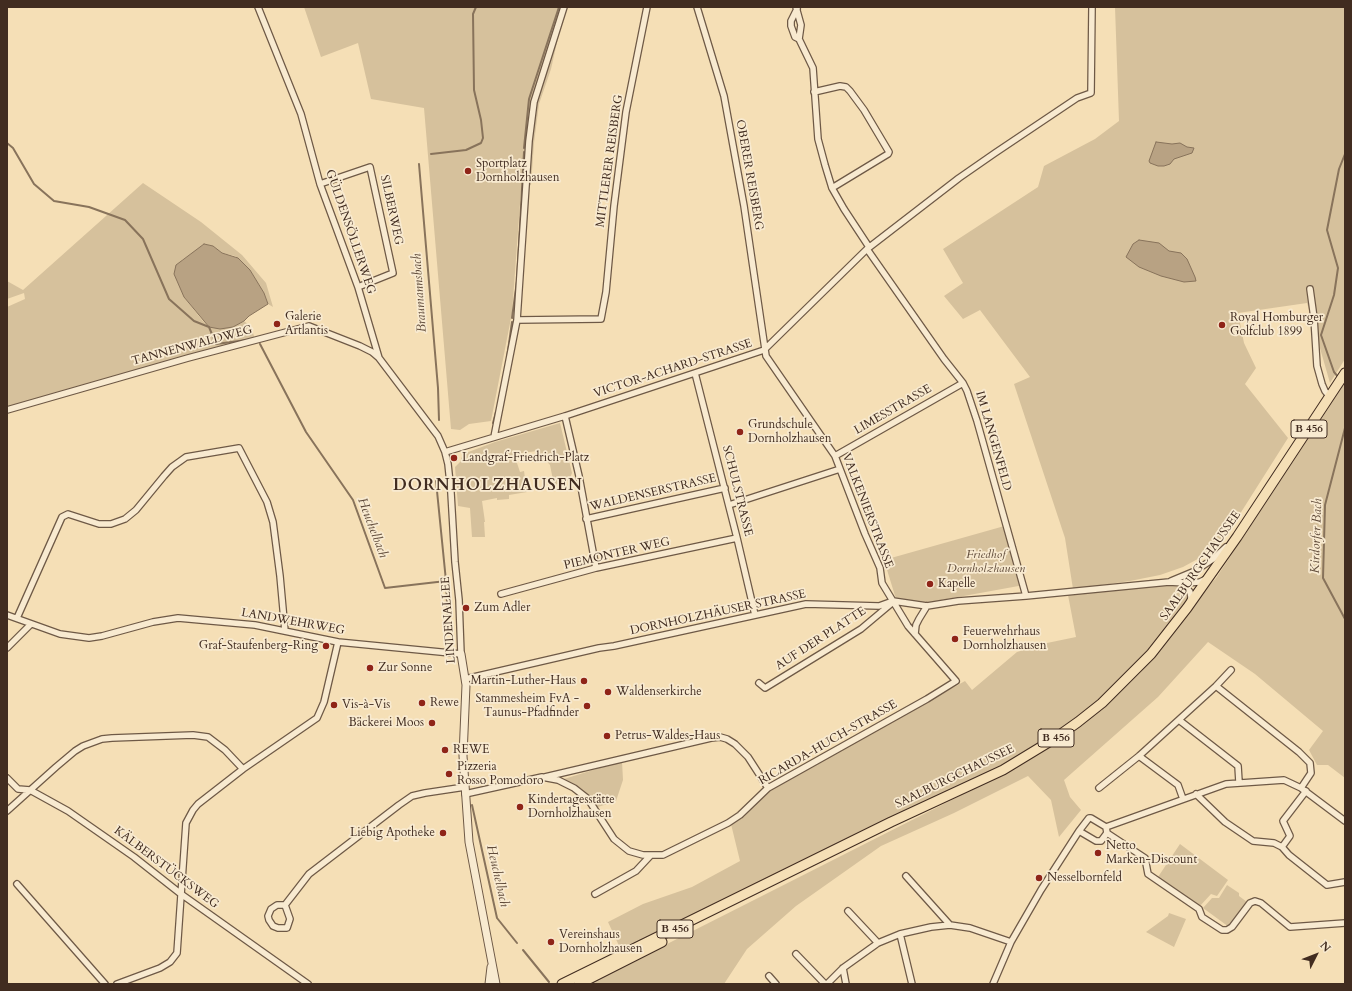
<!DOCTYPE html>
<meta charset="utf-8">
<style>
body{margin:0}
#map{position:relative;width:1352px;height:991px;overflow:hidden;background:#f5dfb6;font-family:Cardo,serif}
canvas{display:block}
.frame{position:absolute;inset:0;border:8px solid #412c20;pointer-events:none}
.north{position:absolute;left:1296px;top:935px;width:40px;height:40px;-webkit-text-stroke:3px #f8ead0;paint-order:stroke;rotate:48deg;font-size:11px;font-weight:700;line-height:16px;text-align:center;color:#412c20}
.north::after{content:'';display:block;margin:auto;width:14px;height:18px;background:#412c20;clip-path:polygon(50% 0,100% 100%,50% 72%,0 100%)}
</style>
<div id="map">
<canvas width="1352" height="991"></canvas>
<div class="frame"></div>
<div class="north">N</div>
</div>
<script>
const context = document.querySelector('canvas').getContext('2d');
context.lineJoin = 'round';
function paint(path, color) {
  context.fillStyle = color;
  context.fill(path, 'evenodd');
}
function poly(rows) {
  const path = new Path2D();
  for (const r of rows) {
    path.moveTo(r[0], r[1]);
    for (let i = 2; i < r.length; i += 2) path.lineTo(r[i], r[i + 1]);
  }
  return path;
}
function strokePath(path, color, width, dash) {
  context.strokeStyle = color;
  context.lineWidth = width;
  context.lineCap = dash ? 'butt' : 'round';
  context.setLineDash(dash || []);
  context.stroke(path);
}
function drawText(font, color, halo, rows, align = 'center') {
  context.font = font + ' Cardo,serif';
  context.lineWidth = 3.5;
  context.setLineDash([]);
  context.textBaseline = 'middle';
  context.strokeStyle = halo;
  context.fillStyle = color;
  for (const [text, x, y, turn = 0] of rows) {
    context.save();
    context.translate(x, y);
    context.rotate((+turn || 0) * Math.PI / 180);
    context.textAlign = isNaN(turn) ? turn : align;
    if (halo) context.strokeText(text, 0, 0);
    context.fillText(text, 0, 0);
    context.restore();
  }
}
const green = poly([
 [304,7,565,7,551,69,539,104,534,143,531,185,521,190,512,313,491,421,469,424,460,430,451,429,424,108,371,99,358,43,321,57],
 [1115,7,1345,7,1345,359,1330,383,1307,303,1238,313,1244,343,1256,368,1245,384,1288,438,1238,517,1222,540,1205,555,1183,567,1160,575,1130,581,1073,589,1065,538,1014,384,1030,377,980,310,963,319,944,296,963,283,943,249,1038,187,1044,166,1095,139,1119,121],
 [143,183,201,222,242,255,266,283,273,307,268,304,264,293,250,270,235,256,222,253,213,246,204,244,194,253,182,260,184,297,202,320,209,327,233,327,244,321,251,327,255,339,160,363,7,407,7,307,25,299,24,293,7,299,7,281,23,290],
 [1344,384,1345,385,1345,778,1328,765,1317,765,1309,750,1323,731,1255,674,1208,642,1158,697,1064,780,1070,797,1081,810,1059,837,1051,800,1028,776,954,813,881,846,796,906,747,949,724,984,588,984,1005,773,1060,741,1107,705,1140,673,1170,638,1208,587,1216,578,1328,409],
 [560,423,572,473,570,478,566,482,554,485,550,465,537,451,514,454,520,472,524,471,527,492,509,495,509,499,497,500,497,498,482,501,485,522,484,522,485,537,472,537,470,508,458,506,455,467,460,462,463,454,495,442],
 [1008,525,1024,585,925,603,896,599,884,560],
 [1170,585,1179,587,1184,591,1187,597,1186,603,1161,635,1132,668,1100,699,1053,734,1000,766,621,950,608,922,643,904,692,887,740,861,731,824,744,817,769,790,965,681,972,690,1017,652,1047,643,1076,637,1068,595],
 [622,761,623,780,616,801,595,808,588,795,573,784,564,779],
 [1180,844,1228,880,1217,896,1211,894,1200,906,1158,877],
 [1227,885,1239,893,1239,896,1247,902,1229,927,1203,908,1212,898,1219,898],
 [1169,913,1186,919,1174,947,1146,932,1168,916]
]);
const water = poly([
 [1156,142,1172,144,1180,143,1187,147,1194,148,1192,153,1174,159,1170,164,1164,166,1158,166,1150,163,1149,161,1156,142],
 [1139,240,1159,243,1169,251,1181,253,1187,259,1195,277,1196,281,1184,282,1161,276,1139,267,1126,257,1133,244,1139,240],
 [204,244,213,246,222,253,238,258,250,270,264,293,268,304,249,316,244,321,233,327,220,329,209,327,184,297,174,274,176,265,204,244]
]);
const stream = poly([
 [7,143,13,148,34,184,54,201,89,207,125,220,143,239,169,299,194,321,209,327,216,344,247,340],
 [524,148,529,99,559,7],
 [431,154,466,150,481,143,483,138,481,120,474,90,473,14,476,7],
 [419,164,438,388,439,420],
 [512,318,517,281,524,152],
 [260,344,306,432,353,500,385,588,446,581,448,626],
 [507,358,512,322],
 [1339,378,1334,372,1321,335,1334,295,1338,268,1327,230,1339,169,1345,154],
 [493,423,496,412],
 [1345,428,1325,505,1323,578,1345,619],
 [436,481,446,581],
 [472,805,497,918,517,943],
 [523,950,549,982]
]);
const minor = poly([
 [796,7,801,25,799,39],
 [797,9,791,21,791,26,795,37,799,39,813,68,818,139,825,165,832,188,844,209,869,247],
 [814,92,840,86,846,87,850,91,864,110,889,152,888,154,832,188],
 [320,184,370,167,393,273,358,287],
 [867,249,944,359,963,383,967,391,977,421,1026,596],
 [1310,289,1314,318,1317,366,1322,384,1325,391,1330,397],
 [517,320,601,319,606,292,614,206,626,112,647,7],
 [695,373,737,538,755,615],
 [7,410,188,358,309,326,360,346,372,352,379,358],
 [565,416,579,476,596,568],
 [494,437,517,320,529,141,534,102,564,7],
 [445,452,565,416,764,350,867,249,959,178,995,153,1077,98,1091,93,1092,7],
 [835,456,963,383],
 [729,505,840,469],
 [586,519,725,488],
 [1171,581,1195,571,1213,559,1226,547],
 [1180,583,1186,587,1190,592,1191,597,1190,602],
 [501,594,596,568,737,538],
 [7,615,60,634,89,638,102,636,153,622,178,618,255,625,338,642,461,654,459,600,455,562,451,493,448,464,445,452,438,436,379,358,358,287,320,184,301,114,258,7],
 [17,618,62,517,68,514,99,524,111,524,125,519,136,510,164,476,172,467,186,457,239,448,267,502,273,522,280,576,285,631],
 [915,634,916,625,919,619,927,606],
 [7,648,31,624],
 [465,679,599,648,614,646,806,604,879,606,893,601,927,606,958,601,1026,596,1169,582,1185,583,1200,582,1206,579],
 [759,683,765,688,861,629,892,603],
 [1216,686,1299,752,1310,763,1311,773,1301,788],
 [1179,720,1238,766,1239,782],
 [1139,756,1178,785,1183,799],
 [545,777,711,738,720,737,727,739,735,744,748,757,768,788],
 [7,778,18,789,30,790,68,811,134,857,181,894,308,984],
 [1099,788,1139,756,1216,686,1231,670],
 [465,794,542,777,558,780,574,788,588,799,614,839,629,851,643,855,663,855,728,823,740,815,768,788,927,699,956,681,908,626,882,583,880,568,865,534,835,456,766,356,744,206,724,96,697,7],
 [1196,794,1225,822,1253,841,1274,843,1282,847,1289,855,1327,885,1345,882],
 [7,811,56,767,75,751,83,746,102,739,112,738,193,735,208,737,225,750,243,769,317,718,324,702,338,642],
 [1106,827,1226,784,1284,780,1301,788,1345,821],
 [1107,833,1145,858,1148,874,1199,909,1202,917,1222,930,1227,930,1232,927,1250,903,1255,901,1261,903,1290,927,1345,923],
 [1282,847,1290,836,1283,821,1306,791],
 [906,876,950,925],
 [17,884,105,984],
 [595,894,636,871,650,856],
 [285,905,290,919,287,928,278,928,273,926,269,920,268,916,271,909,277,905,285,905,309,874,399,805,412,796,425,793,465,787],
 [848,911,878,943],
 [900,934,912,984],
 [796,954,825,984],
 [843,968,846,984],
 [769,976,776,984],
 [117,984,160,968,170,962,177,953,186,823,193,810,198,804,243,769],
 [827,984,843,968,878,943,900,934,931,927,950,925,970,928,1011,942],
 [993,984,1011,942,1041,890,1079,831,1089,818,1091,818,1106,827,1107,833,1101,841,1096,841,1079,831]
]);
const tertiary = poly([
 [461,654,466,685,463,756,469,842,496,984],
 [489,984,491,967]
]);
const primary = poly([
 [562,984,891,822,1003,770,1054,739,1078,722,1102,703,1151,654,1187,608,1237,537,1345,373],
 [579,984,662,942]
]);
const markers = [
 [468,171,4,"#8f2418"],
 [277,324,4,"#8f2418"],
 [1222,325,4,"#8f2418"],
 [740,432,4,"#8f2418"],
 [454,458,4,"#8f2418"],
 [930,584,4,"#8f2418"],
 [466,608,4,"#8f2418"],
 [955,639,4,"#8f2418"],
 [326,646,4,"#8f2418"],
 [370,668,4,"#8f2418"],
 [584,681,4,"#8f2418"],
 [608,692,4,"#8f2418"],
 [422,703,4,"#8f2418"],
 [334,705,4,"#8f2418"],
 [587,706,4,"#8f2418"],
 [432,723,4,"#8f2418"],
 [607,736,4,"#8f2418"],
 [445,750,4,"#8f2418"],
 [449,774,4,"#8f2418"],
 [520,807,4,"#8f2418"],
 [443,833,4,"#8f2418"],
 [1098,853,4,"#8f2418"],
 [1039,878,4,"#8f2418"],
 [551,942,4,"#8f2418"]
];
const shields = [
 [1309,429,36],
 [1056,738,36],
 [675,929,36]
];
const shieldNames = [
 ["B 456",1309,429],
 ["B 456",1056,738],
 ["B 456",675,929]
];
const streetNames = [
 ["MITTLERER REISBERG",610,161,-82],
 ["OBERER REISBERG",749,175,80],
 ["SILBERWEG",391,210,78],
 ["GÜLDENSÖLLERWEG",350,232,71],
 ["TANNENWALDWEG",192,346,-15],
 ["VICTOR-ACHARD-STRASSE",673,369,-18],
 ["LIMESSTRASSE",893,410,-30],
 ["IM LANGENFELD",993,441,74],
 ["SCHULSTRASSE",737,491,76],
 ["WALDENSERSTRASSE",653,493,-13],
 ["VALKENIERSTRASSE",867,511,69],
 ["PIEMONTER WEG",617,554,-13],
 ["SAALBURGCHAUSSEE",1201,566,-55],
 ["DORNHOLZHÄUSER STRASSE",718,613,-12],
 ["LINDENALLEE",449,620,-94],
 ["LANDWEHRWEG",293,622,10],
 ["AUF DER PLATTE",821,639,-33],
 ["RICARDA-HUCH-STRASSE",828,743,-30],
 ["SAALBURGCHAUSSEE",955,777,-26],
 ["KÄLBERSTÜCKSWEG",166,868,37]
];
const poiNames = [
 ["Sportplatz",476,164],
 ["Dornholzhausen",476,178],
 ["Galerie",285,317],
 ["Artlantis",285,331],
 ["Royal Homburger",1230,318],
 ["Golfclub 1899",1230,332],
 ["Grundschule",748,425],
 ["Dornholzhausen",748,439],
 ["Landgraf-Friedrich-Platz",462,458],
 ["Kapelle",938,584],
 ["Zum Adler",474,608],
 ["Feuerwehrhaus",963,632],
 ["Dornholzhausen",963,646],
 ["Graf-Staufenberg-Ring",318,646,"right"],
 ["Zur Sonne",378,668],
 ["Martin-Luther-Haus",576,681,"right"],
 ["Waldenserkirche",616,692],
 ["Stammesheim FvA -",579,699,"right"],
 ["Taunus-Pfadfinder",579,713,"right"],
 ["Rewe",430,703],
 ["Vis-à-Vis",342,705],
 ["Bäckerei Moos",424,723,"right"],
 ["Petrus-Waldes-Haus",615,736],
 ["REWE",453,750],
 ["Pizzeria",457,767],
 ["Rosso Pomodoro",457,781],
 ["Kindertagesstätte",528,800],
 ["Dornholzhausen",528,814],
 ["Liebig Apotheke",435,833,"right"],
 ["Netto",1106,846],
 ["Marken-Discount",1106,860],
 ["Nesselbornfeld",1047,878],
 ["Vereinshaus",559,935],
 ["Dornholzhausen",559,949]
];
const parkNames = [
 ["Friedhof",986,555],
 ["Dornholzhausen",986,569]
];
const waterNames = [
 ["Braumannsbach",420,293,-94],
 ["Heuchelbach",372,528,69],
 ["Kirdorfer Bach",1317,536,-88],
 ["Heuchelbach",497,876,77]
];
const districtNames = [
 ["DORNHOLZHAUSEN",488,486]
];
paint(green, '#d6c19c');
paint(water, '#b8a283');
strokePath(water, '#88735b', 1);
strokePath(stream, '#88735b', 2);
strokePath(minor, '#6e5946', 8);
strokePath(tertiary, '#6e5946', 9);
strokePath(primary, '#412c20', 11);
strokePath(minor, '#f8ead0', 5.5);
strokePath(tertiary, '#f8ead0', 7);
strokePath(primary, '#f5dfb6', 9);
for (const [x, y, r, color] of markers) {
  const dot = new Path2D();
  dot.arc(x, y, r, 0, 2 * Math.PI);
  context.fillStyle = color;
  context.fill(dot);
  strokePath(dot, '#f8ead0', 1.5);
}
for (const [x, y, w] of shields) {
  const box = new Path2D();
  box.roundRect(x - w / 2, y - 9, w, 18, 3);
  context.fillStyle = '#f8ead0';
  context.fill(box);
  strokePath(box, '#412c20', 1);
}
drawText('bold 11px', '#412c20', null, shieldNames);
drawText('12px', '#412c20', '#f8ead0', streetNames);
drawText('12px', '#412c20', '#f8ead0', poiNames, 'left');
drawText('italic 12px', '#5f4a39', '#f8ead0', parkNames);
drawText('italic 13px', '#5f4a39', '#f8ead0', waterNames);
context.letterSpacing = '1px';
drawText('bold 16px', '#412c20', '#f8ead0', districtNames);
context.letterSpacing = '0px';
</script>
